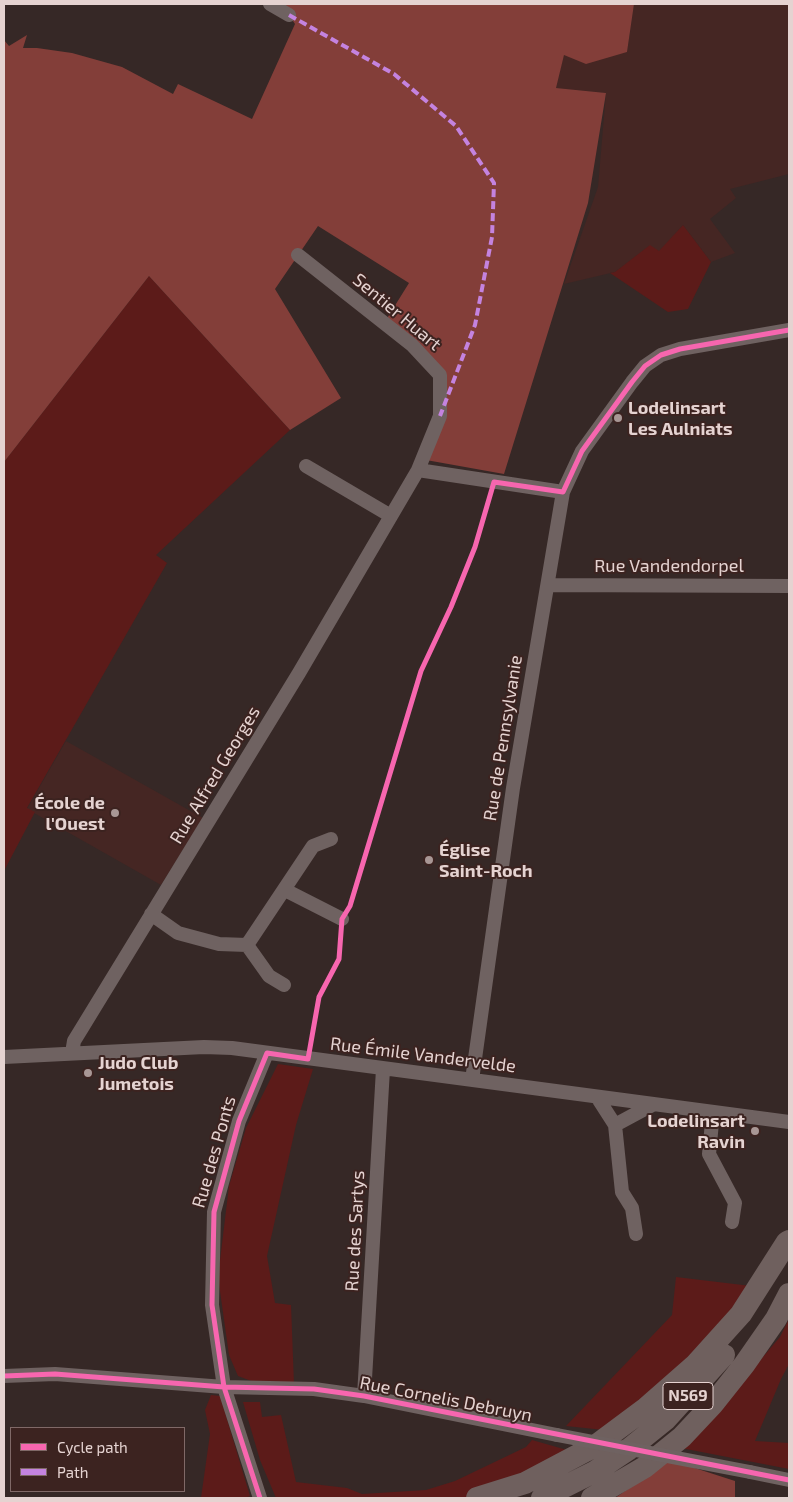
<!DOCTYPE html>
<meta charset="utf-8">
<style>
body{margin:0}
#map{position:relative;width:793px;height:1502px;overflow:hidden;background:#362826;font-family:"Exo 2",sans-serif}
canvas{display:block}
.frame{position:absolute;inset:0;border:5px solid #e5d3d1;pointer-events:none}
.legend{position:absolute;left:10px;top:1427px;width:175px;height:65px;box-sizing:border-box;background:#3c2320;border:1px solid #806967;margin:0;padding:6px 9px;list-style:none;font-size:15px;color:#e5d3d1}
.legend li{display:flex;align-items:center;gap:10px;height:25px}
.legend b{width:25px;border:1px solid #806967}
</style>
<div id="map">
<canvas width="793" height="1502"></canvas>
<div class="frame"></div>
<ul class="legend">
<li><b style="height:6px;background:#f766af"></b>Cycle path</li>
<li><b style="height:6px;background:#c483df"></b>Path</li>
</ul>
</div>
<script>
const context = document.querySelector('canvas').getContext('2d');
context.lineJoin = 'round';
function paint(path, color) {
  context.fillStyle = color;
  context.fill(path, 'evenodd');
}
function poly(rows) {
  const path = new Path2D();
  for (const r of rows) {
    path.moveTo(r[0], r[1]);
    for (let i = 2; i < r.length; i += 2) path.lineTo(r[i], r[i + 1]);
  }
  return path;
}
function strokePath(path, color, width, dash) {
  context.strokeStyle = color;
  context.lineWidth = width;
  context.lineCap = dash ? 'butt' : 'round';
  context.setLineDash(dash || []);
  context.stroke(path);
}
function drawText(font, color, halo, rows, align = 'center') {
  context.font = font + ' "Exo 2",sans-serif';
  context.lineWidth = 4;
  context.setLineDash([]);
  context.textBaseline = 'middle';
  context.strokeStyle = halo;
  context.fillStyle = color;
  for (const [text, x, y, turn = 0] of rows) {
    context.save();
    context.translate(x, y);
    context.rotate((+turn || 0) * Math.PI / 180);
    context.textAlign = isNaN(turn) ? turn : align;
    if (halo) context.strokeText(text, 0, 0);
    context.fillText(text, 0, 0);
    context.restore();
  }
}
const built = poly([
 [634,4,789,4,789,174,730,189,736,198,710,219,735,253,711,262,683,225,659,252,650,246,615,272,564,284,598,187,606,93,555,88,564,54,627,52],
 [66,741,203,818,161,885,27,809]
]);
const green = poly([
 [683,225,711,262,688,309,668,312,610,273,615,272,650,245,659,251],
 [149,276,290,430,156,555,167,563,27,808,35,812,5,869,4,462],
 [278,1064,313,1069,296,1125,267,1256,275,1303,291,1305,294,1384,254,1382,238,1376,229,1355,218,1277,229,1186,246,1128],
 [676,1277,751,1286,706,1347,604,1430,566,1426,672,1315],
 [789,1319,789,1364,781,1379,755,1441,789,1443,789,1469,681,1448,720,1407,780,1337],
 [211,1395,220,1396,250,1496,245,1498,201,1498,210,1434,205,1410],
 [243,1402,260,1402,262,1417,281,1415,296,1482,347,1488,362,1494,426,1490,455,1481,526,1447,532,1440,574,1452,545,1468,466,1498,276,1498,260,1460]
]);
const forest = poly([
 [270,4,634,4,627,52,586,64,564,55,556,88,606,93,588,203,504,474,426,460,440,375,386,320,409,283,318,226,275,289,341,398,290,430,149,276,4,462,4,40,9,46,27,35,23,48,37,48,72,53,122,67,173,94,178,84,252,119,295,24,289,15],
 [670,1460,735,1481,735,1498,615,1498]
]);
const minor = poly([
 [270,4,289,15],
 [298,255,412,345,440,375,440,416,418,470],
 [306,466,391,516],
 [548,585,789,586],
 [285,890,342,919],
 [151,914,178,933,219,944,247,945,313,846,331,839],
 [247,945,269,976,284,985],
 [72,1053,74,1041,82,1028,299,673,418,470,563,492],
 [4,1057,204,1047,232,1048,789,1122],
 [472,1080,513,788,563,492,582,451,632,382,645,366,661,355,680,349,789,330],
 [597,1097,615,1125,622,1192,632,1208,636,1234],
 [713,1112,709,1154,735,1203,732,1222],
 [615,1125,654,1104],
 [4,1376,55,1374,224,1387,314,1389,364,1396,557,1435],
 [364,1396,383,1069],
 [750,1472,789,1480],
 [260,1498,224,1387,212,1305,214,1212,239,1121,267,1053]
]);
const trunk = poly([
 [477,1498,525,1483,595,1446,646,1408,695,1365,741,1314,787,1242,789,1241],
 [542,1498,596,1471,629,1449,665,1420,724,1355],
 [592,1498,645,1467,682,1437,713,1404,744,1365,776,1319,789,1294]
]);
const minorBridge = poly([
 [557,1435,750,1472]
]);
const quiet = poly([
 [289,15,394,74,456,126,494,183,492,237,475,325,440,416]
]);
const cycleway = poly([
 [4,1376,55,1374,224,1387,314,1389,364,1396,789,1480],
 [260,1498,224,1387,212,1305,214,1212,239,1121,267,1053,308,1059,319,997,339,959,342,919,350,906,421,671,451,607,475,547,494,482,563,492,582,451,632,382,645,366,661,355,680,349,789,330]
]);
const markers = [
 [618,418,5,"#a89795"],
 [115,813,5,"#a89795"],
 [429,860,5,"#a89795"],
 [88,1073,5,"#a89795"],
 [755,1131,5,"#a89795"]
];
const shields = [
 [688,1396,50]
];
const shieldNames = [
 ["N569",688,1396]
];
const streetNames = [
 ["Sentier Huart",397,312,40],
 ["Rue Vandendorpel",669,566],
 ["Rue de Pennsylvanie",503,738,-81],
 ["Rue Alfred Georges",215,775,-59],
 ["Rue Émile Vandervelde",423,1055,7],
 ["Rue des Ponts",214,1152,-74],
 ["Rue des Sartys",355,1231,-87],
 ["Rue Cornelis Debruyn",446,1399,11]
];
const poiNames = [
 ["Lodelinsart",628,408],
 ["Les Aulniats",628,429],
 ["École de",105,803,"right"],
 ["l'Ouest",105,824,"right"],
 ["Église",439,850],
 ["Saint-Roch",439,871],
 ["Judo Club",98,1063],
 ["Jumetois",98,1084],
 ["Lodelinsart",745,1121,"right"],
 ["Ravin",745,1142,"right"]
];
paint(built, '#452623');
paint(green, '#5c1b19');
paint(forest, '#833e39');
strokePath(minor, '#6f6261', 14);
strokePath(trunk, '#6f605e', 22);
strokePath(minorBridge, '#6f6261', 14);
strokePath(quiet, '#c483df', 4, [8, 4]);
strokePath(cycleway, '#f766af', 5);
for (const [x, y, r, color] of markers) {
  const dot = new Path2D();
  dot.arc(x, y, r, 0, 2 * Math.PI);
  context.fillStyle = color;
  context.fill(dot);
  strokePath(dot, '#3c2320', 2);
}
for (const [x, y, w] of shields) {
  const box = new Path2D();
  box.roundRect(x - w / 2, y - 13.5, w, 27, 4);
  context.fillStyle = '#3c2320';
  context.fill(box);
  strokePath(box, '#e5d3d1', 1);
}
drawText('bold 16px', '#e5d3d1', null, shieldNames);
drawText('18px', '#e5d3d1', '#3c2320', streetNames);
drawText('bold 18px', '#e5d3d1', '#3c2320', poiNames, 'left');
</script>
